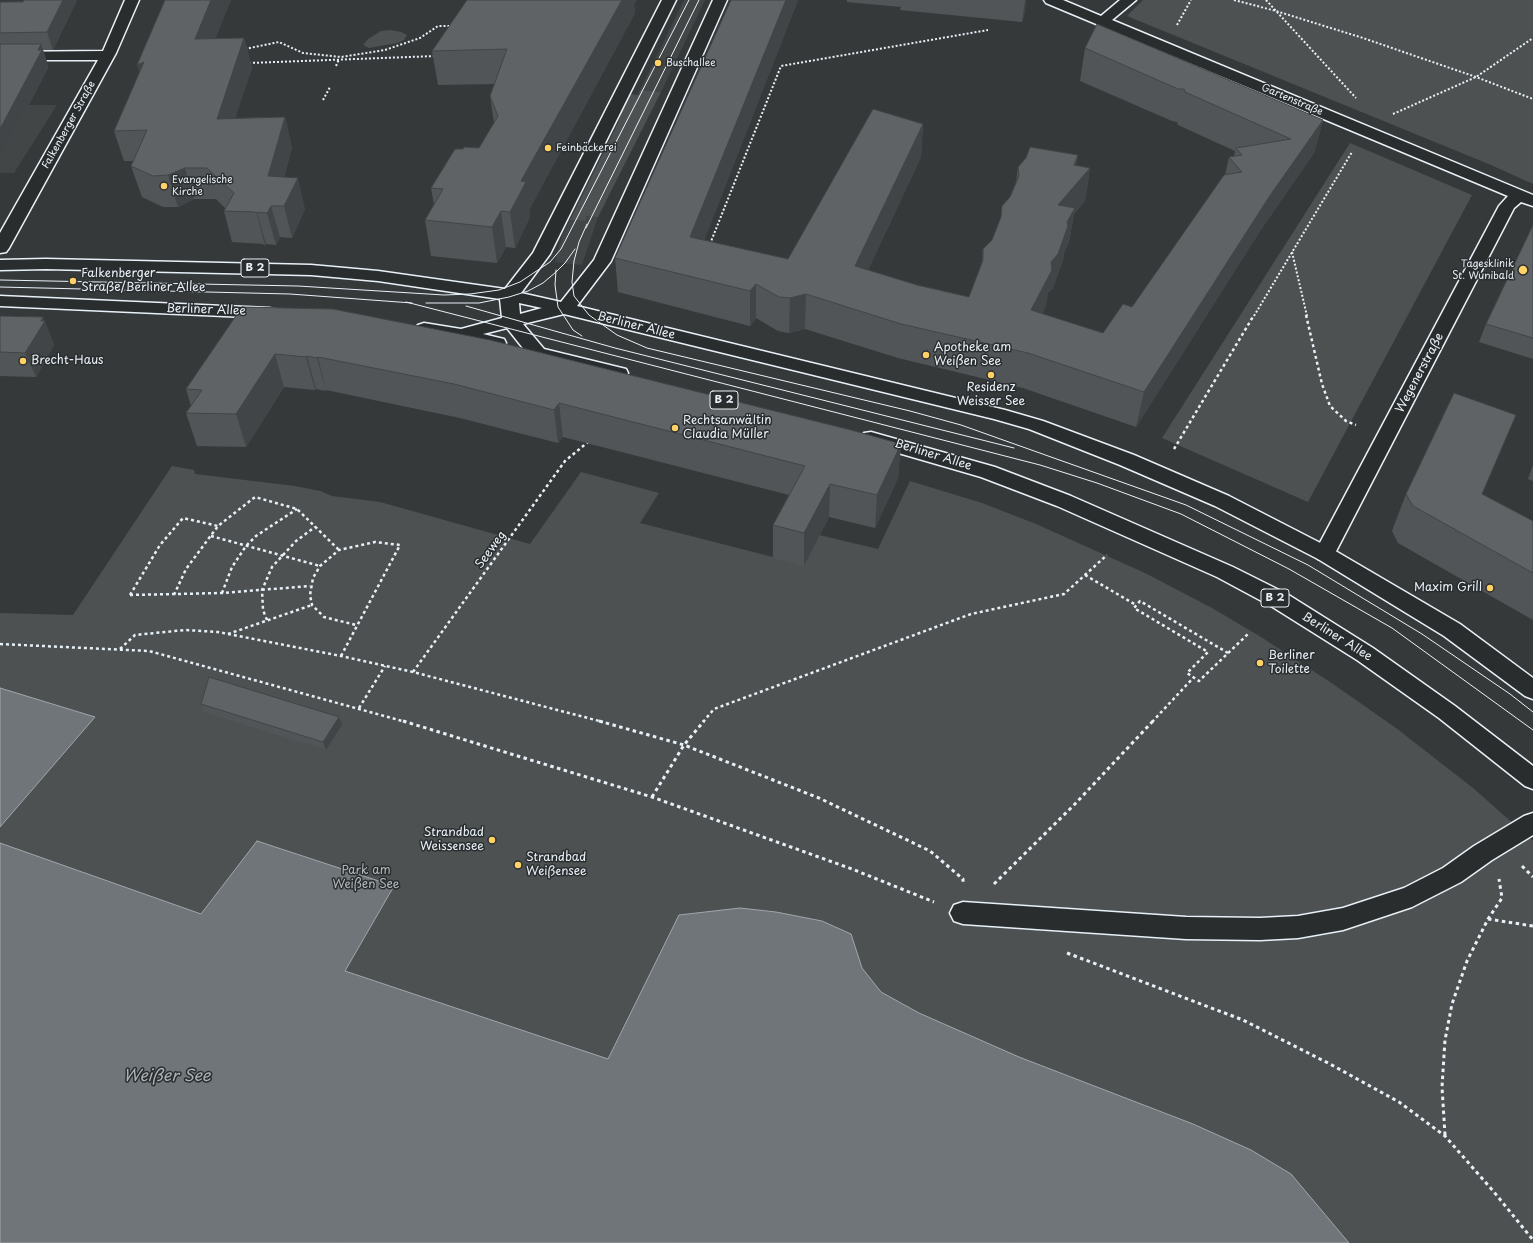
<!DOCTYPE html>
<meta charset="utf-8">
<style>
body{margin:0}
canvas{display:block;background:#35393a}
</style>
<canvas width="1533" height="1243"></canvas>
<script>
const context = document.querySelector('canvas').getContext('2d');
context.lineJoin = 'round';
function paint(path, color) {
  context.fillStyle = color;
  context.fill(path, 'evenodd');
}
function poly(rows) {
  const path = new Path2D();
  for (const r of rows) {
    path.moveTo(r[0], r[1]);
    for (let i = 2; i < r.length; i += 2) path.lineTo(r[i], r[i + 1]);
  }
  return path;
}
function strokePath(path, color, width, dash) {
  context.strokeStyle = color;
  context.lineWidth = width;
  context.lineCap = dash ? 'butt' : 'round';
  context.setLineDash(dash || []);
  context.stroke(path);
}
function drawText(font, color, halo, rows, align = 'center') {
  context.font = font + ' "Playpen Sans",sans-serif';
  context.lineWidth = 3;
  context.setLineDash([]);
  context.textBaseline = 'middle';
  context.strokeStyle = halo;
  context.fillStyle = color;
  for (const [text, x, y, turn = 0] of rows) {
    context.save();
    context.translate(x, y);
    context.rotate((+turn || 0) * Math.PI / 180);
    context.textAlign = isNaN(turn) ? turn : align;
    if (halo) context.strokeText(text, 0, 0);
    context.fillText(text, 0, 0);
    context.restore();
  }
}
const built = poly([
 [684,0,705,0,661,92,640,90],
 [0,105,57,105,14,173,0,173],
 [587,216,598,217,582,265,555,262,562,236,570,220,584,221]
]);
const green = poly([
 [1143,0,1533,0,1533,184,1491,165,1127,16],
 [390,30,401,32,407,35,404,40,397,43,369,48,363,45,368,39,381,31],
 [640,90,661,92,598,217,587,216,585,221,570,220,618,123,627,94,638,95],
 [1350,143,1472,195,1308,502,1162,438],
 [172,466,194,470,195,474,295,486,320,491,332,496,380,502,530,544,581,472,659,493,640,523,804,565,819,535,878,549,910,481,982,503,1036,524,1145,573,1212,608,1261,637,1333,684,1396,728,1473,788,1533,841,1533,1243,0,1243,0,613,73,615]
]);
const water = poly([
 [0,688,95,717,0,827,0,688],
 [257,841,394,886,345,971,608,1059,679,915,740,908,776,912,822,921,851,934,862,968,881,992,919,1013,1019,1057,1193,1124,1251,1150,1291,1174,1349,1243,0,1243,0,843,201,914,257,841]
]);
const pathFar2 = poly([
 [1234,0,1276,11,1363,38,1476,77,1533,99],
 [1266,0,1356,98],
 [1177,25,1191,0],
 [245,49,279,42,303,53,341,57,385,50,420,38,438,26,452,26],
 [249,63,436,56],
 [336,66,339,59],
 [323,100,330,87],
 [1393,114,1476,77,1533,38],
 [710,244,781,66,988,30],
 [1292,252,1307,316],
 [1254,316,1352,152]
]);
const pathFar1 = poly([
 [1306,315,1322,384,1330,406,1346,421,1356,425],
 [1174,449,1254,315],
 [211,536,320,566],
 [1085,575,1136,605],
 [222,593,232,567,246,546,256,536,297,509],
 [130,595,222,593,310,586],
 [130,595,160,545,183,518,218,526],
 [174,595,186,569,218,526,255,497,297,509,339,550],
 [267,620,263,610,262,590,272,567,296,541,315,527],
 [228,634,312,605],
 [0,644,149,651,406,722],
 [120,649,135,635,185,630,218,632,341,656,413,672,603,722],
 [1228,653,1140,601,1134,608,1208,652,1187,673,1199,681,1248,634],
 [341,656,400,545,375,542,339,550,320,566,313,578,310,595,312,605,324,617,356,625],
 [413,672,565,461,588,442],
 [359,708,385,666],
 [703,722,714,709,971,614,1064,594,1107,555],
 [1152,722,1194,677]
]);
const path = poly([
 [403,721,652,797,852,869,934,902],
 [599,721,684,745,819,798,930,851,963,879,963,883],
 [652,797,684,745,704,721],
 [1522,866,1533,877],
 [994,884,1074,805,1153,721],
 [1488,919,1533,926],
 [1067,953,1243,1020,1330,1064,1399,1102,1445,1136,1494,1192,1533,1240],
 [1445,1135,1442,1087,1445,1040,1452,1004,1467,961,1488,919,1502,898,1499,879]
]);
const minor = poly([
 [125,0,139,0,116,53,9,248,6,252,0,253,0,233,98,60,0,60,0,52,103,51,125,0],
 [1044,0,1063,0,1101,16,1120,0,1136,0,1112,20,1533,195,1533,206,1521,202,1514,208,1332,559,1325,561,1318,559,1314,554,1499,206,1508,196,1046,3,1044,0],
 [1533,813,1533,835,1492,860,1461,882,1412,907,1343,930,1298,938,1260,940,1186,939,963,924,954,921,950,913,954,905,963,902,1186,917,1260,918,1298,916,1343,908,1404,888,1443,868,1474,846,1524,816,1533,813]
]);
const major = poly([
 [662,0,676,0,550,254,521,293,561,302,594,260,713,0,727,0,611,261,577,306,1005,410,1043,421,1134,455,1229,496,1332,549,1460,624,1533,678,1533,699,1525,696,1444,636,1318,559,1215,506,1120,465,1029,429,994,419,564,314,523,324,544,349,626,369,628,373,626,377,619,379,530,357,507,328,483,334,504,339,506,343,504,347,497,349,460,340,424,335,418,333,415,329,418,325,424,323,461,329,502,318,500,299,378,281,311,275,46,269,0,270,0,260,46,259,311,265,378,271,505,289,533,253,662,0],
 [519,303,542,308,520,314,519,303],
 [0,296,269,308,275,309,278,313,275,317,269,318,0,306,0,296],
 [871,432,995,467,1071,496,1233,567,1287,594,1373,648,1455,706,1533,766,1533,789,1525,786,1439,718,1357,660,1271,606,1217,577,1057,506,981,477,864,443,861,438,864,433,871,432]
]);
const tram = poly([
 [587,224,579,242,574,261,572,282,574,296,589,315,617,335,647,348,910,411,961,425,1186,505,1308,565,1422,634,1510,694,1533,712],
 [586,228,699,0],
 [556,270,555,285,558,307,573,330,582,336],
 [0,280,298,286,444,295,470,294,499,290,520,282,550,262,561,249,689,0],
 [0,287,290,294,412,303],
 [406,302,1040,465,1097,483,1181,514,1289,569,1392,628,1533,730],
 [426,303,479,303,509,297,528,291,543,283,556,272,565,263,575,249],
 [466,306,615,348,1014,448]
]);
const wall = poly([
 [77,0,53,50,43,50,47,62,47,63,48,68,0,160,0,2],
 [165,0,231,0,215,38,244,38,252,68,235,118,285,117,292,148,284,177,305,209,292,238,280,237,276,245,266,244,265,246,263,244,232,242,224,211,225,208,216,199,194,199,178,207,163,207,142,197,131,166,134,161,124,161,114,131,140,73,137,65],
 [798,0,704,240,788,259,923,124,921,157,868,270,917,285,969,297,982,262,983,249,992,240,1001,218,1002,206,1010,197,1016,182,1018,167,1078,155,1076,166,1090,168,1085,201,1074,214,1069,242,1064,253,1063,260,1053,288,1048,293,1046,305,1042,314,1103,333,1132,307,1225,175,1229,157,1234,156,1235,151,1178,125,1177,122,1172,121,1080,81,1085,48,1323,120,1314,153,1260,231,1136,427,1023,388,898,358,805,329,789,333,778,331,756,318,750,326,618,292,615,258],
 [847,0,1026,0,1024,16,1022,22,900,10,901,7,847,2],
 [634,5,635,13,529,210,530,217,515,248,506,247,497,263,431,256,425,220,434,205,431,188,463,149,479,148,494,123,490,96,495,84,438,85,432,51],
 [1533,225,1533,359,1479,342,1486,324],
 [242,307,901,444,898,478,875,528,829,517,804,566,773,558,773,525,789,495,563,437,558,443,460,418,326,390,326,391,316,389,315,390,284,387,246,447,197,446,186,413,191,406,186,389],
 [0,316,43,317,54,345,36,377,0,376],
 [1533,465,1533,481,1528,479],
 [1406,494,1482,494,1533,521,1533,620,1398,543,1392,531],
 [201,704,342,725,326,750,204,712]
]);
const shadedWall = poly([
 [63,0,77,0,53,50,47,32],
 [211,0,231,0,203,69,195,39],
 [622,0,637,0,634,5,635,13,529,210,530,217,515,248,510,212,521,181],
 [786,0,798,0,692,272,690,237],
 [1025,0,1026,0,1024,16,1022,22],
 [244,38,252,68,225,149,217,119],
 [41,44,47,62,47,63,48,68,0,160,0,129],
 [144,62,146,95,137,65],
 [285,117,292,148,276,206,268,176],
 [1323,120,1314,153,1260,231,1136,427,1144,392,1269,197],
 [923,124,921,157,854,300,855,266],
 [1078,155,1072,188,1090,168,1085,201,1074,214,1069,242,1064,253,1063,260,1053,288,1048,293,1046,305,1026,345,1031,310,1067,222,1058,205],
 [185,168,194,199,178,207,168,175],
 [298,178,305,209,292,238,284,206],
 [271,206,280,237,276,245,267,213],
 [501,211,506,247,497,263,492,227],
 [257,212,266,244,265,246,257,214],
 [756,284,756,318,750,326,750,291],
 [806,294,805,329,789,333,790,298],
 [43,317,54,345,36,377,25,353],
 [275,354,284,387,246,447,236,414],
 [307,356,316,389,315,390,306,357],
 [318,357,326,390,326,391,317,358],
 [559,403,563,437,558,443,554,410],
 [901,444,898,478,875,528,877,495],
 [830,484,829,517,804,566,804,533],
 [339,717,342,725,326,750,323,742]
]);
const building = poly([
 [24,0,63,0,47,32,0,33,0,2,23,2,24,0],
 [165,0,211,0,195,39,244,38,217,119,285,117,268,176,298,178,284,206,271,206,267,213,257,212,257,214,255,212,224,211,234,193,207,168,185,168,168,175,153,176,131,166,147,130,114,131,144,62,137,65,165,0],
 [467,0,622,0,521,181,526,182,510,212,501,211,492,227,425,220,443,189,431,188,455,149,463,149,464,147,479,148,498,116,490,96,507,49,432,51,467,0],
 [731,0,786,0,690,237,788,259,873,109,923,124,855,266,917,285,969,297,983,260,983,249,992,240,1001,217,1002,206,1010,197,1019,176,1018,167,1026,158,1030,147,1078,155,1074,165,1090,168,1058,205,1075,208,1067,222,1068,226,1058,254,1051,262,1052,270,1031,310,1103,333,1123,304,1132,307,1224,175,1242,172,1229,157,1242,155,1236,148,1291,139,1185,92,1184,89,1178,89,1085,48,1097,24,1323,120,1269,197,1144,392,1028,353,901,324,806,294,790,298,779,297,756,284,750,291,615,258,731,0],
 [0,44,41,44,38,50,42,50,0,129,0,44],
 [1533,225,1533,338,1486,324,1533,225],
 [242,307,333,309,490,340,855,431,901,444,877,495,830,484,804,533,773,525,805,466,559,403,554,410,454,384,318,357,317,358,307,356,306,357,275,354,236,414,186,413,202,390,186,389,242,307],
 [0,316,43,317,41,321,45,321,25,353,0,352,0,316],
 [1454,393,1516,415,1482,494,1533,521,1533,573,1413,506,1406,494,1454,393],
 [209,677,339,717,323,742,201,704,209,677]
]);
const markers = [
 [658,63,4,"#ffd166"],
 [548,148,4,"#ffd166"],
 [164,186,4,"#ffd166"],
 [1523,270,5,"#ffd166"],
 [73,281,4,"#ffd166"],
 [926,355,4,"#ffd166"],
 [23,361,4,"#ffd166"],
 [991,375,4,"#ffd166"],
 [675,428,4,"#ffd166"],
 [1490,588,4,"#ffd166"],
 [1260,663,4,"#ffd166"],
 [492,840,4,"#ffd166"],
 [518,865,4,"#ffd166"]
];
const farPoinames = [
 ["Buschallee",666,63],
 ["Feinbäckerei",556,148],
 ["Evangelische",172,180],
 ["Kirche",172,192],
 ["Tagesklinik",1514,264,"right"],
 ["St. Wunibald",1514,276,"right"]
];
const farStreetnames = [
 ["Gartenstraße",1292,100,23],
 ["Falkenberger Straße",69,125,-61]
];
const shields = [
 [255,268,28],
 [724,400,28],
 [1275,598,28]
];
const shieldNames = [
 ["B 2",255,268],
 ["B 2",724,400],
 ["B 2",1275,598]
];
const poiNames = [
 ["Falkenberger",81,274],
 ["Straße/Berliner Allee",81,288],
 ["Apotheke am",934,348],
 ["Weißen See",934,362],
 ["Brecht-Haus",31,361],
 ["Residenz",991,388,"center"],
 ["Weisser See",991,402,"center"],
 ["Rechtsanwältin",683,421],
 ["Claudia Müller",683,435],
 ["Maxim Grill",1482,588,"right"],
 ["Berliner",1268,656],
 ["Toilette",1268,670],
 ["Strandbad",484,833,"right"],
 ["Weissensee",484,847,"right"],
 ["Strandbad",526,858],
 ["Weißensee",526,872]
];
const streetNames = [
 ["Berliner Allee",206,310,2],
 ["Berliner Allee",636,326,14],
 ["Wegenerstraße",1420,373,-62],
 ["Berliner Allee",933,455,17],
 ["Seeweg",491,550,-54],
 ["Berliner Allee",1337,637,32]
];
const parkNames = [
 ["Park am",366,871],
 ["Weißen See",366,885]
];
const nearWaternames = [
 ["Weißer See",167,1077]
];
paint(built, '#424647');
paint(green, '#4d5152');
paint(water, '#707579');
strokePath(water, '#a0a7ac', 1);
strokePath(minor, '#e8f1f8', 3);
strokePath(major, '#e8f1f8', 3);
strokePath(pathFar2, '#e8f1f8', 2, [2, 2]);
strokePath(pathFar1, '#e8f1f8', 2.5, [3, 3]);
strokePath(path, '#e8f1f8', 3, [3.5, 3.5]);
paint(minor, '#2a2d2e');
paint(major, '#2a2d2e');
strokePath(tram, '#e8f1f8', 1);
paint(wall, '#525557');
paint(shadedWall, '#424547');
paint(building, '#5f6365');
strokePath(building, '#424547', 1);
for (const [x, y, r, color] of markers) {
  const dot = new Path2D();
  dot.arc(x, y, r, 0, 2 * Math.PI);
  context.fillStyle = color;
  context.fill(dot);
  strokePath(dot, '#2a2d2e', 1.5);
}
drawText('10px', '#e8f1f8', '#2a2d2e', farPoinames, 'left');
drawText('10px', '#e8f1f8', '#2a2d2e', farStreetnames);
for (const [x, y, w] of shields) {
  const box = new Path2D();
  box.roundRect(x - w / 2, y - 9, w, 18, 3);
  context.fillStyle = '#2a2d2e';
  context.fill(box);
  strokePath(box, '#e8f1f8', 1);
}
drawText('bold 11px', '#e8f1f8', null, shieldNames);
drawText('12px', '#e8f1f8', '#2a2d2e', poiNames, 'left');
drawText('12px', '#e8f1f8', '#2a2d2e', streetNames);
drawText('12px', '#b2b9be', '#2a2d2e', parkNames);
drawText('italic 16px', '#acb3b8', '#2a2d2e', nearWaternames);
</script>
